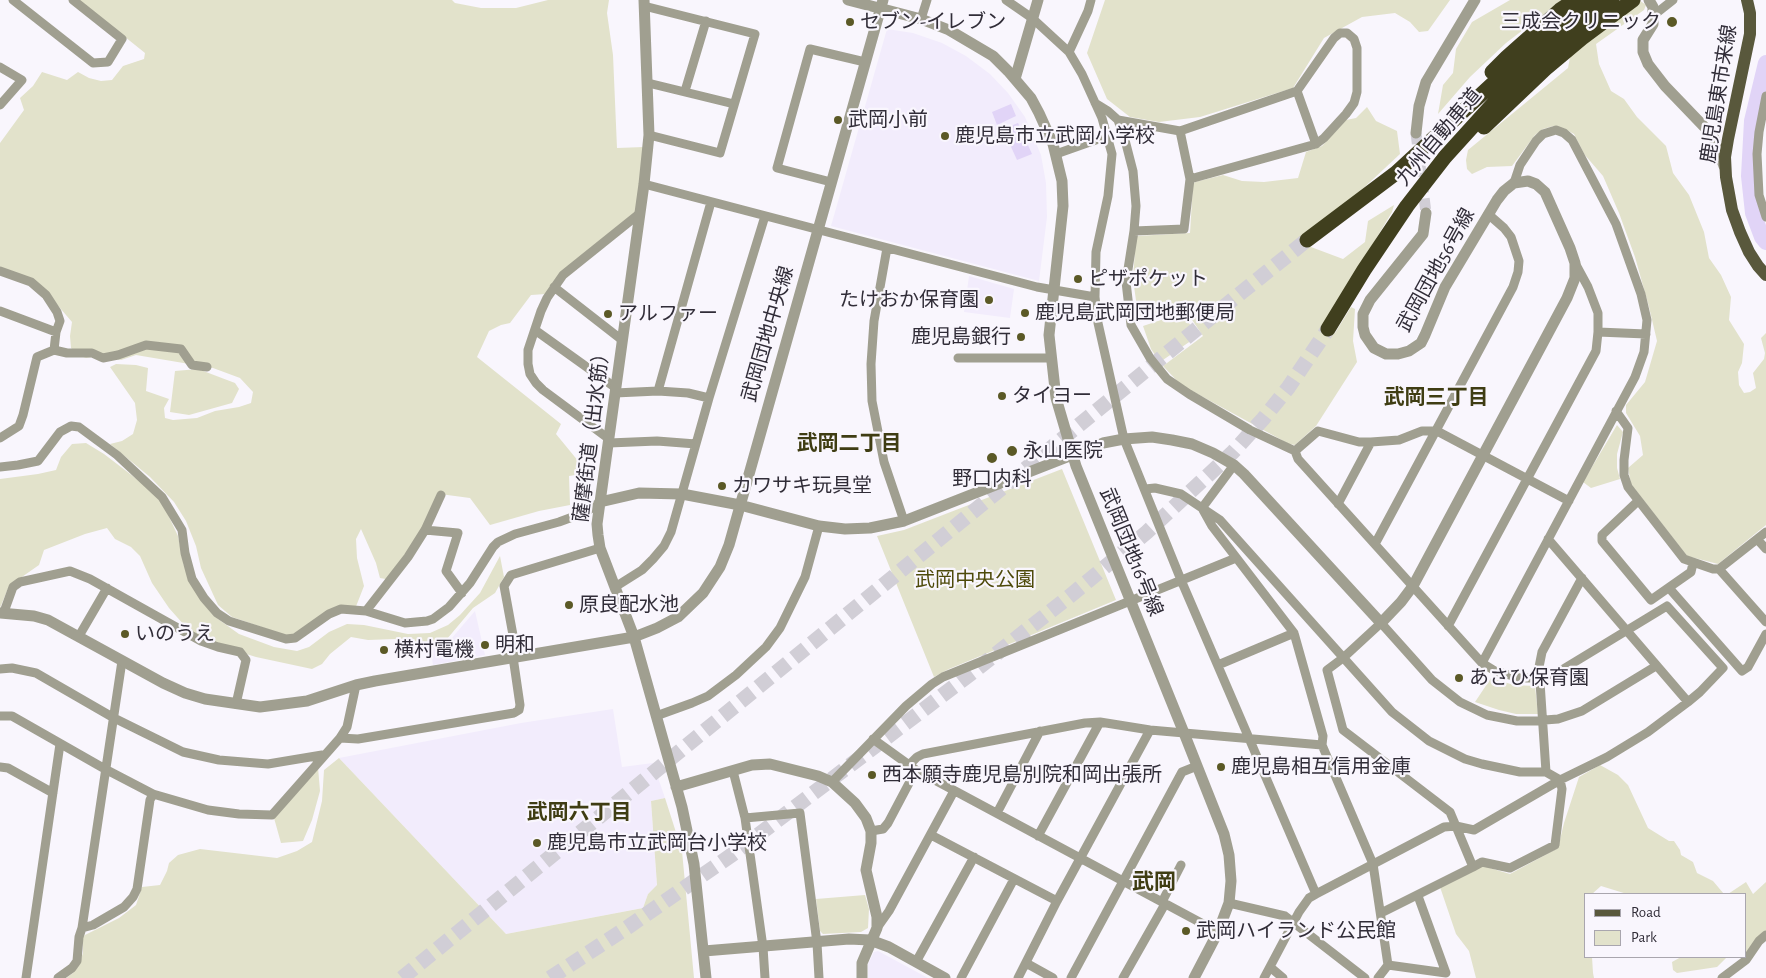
<!DOCTYPE html>
<meta charset="utf-8">
<style>
body{margin:0}
#map{position:relative;width:1766px;height:978px;overflow:hidden;background:#f9f6fd;font-family:"Alegreya Sans",sans-serif}
canvas{display:block}
.legend{position:absolute;left:1584px;top:893px;width:162px;height:65px;box-sizing:border-box;background:#f9f6fd;border:1px solid #a9a6ae;margin:0;padding:6px 9px;list-style:none;font-size:15px;color:#312d38}
.legend li{display:flex;align-items:center;gap:10px;height:25px}
.legend b{width:25px;border:1px solid #a9a6ae}
</style>
<div id="map">
<canvas width="1766" height="978"></canvas>
<ul class="legend">
<li><b style="height:6px;background:#59583c"></b>Road</li>
<li><b style="height:14px;background:#e2e2cb"></b>Park</li>
</ul>
</div>
<script>
const context = document.querySelector('canvas').getContext('2d');
context.lineJoin = 'round';
function paint(path, color) {
  context.fillStyle = color;
  context.fill(path, 'evenodd');
}
function poly(rows) {
  const path = new Path2D();
  for (const r of rows) {
    path.moveTo(r[0], r[1]);
    for (let i = 2; i < r.length; i += 2) path.lineTo(r[i], r[i + 1]);
  }
  return path;
}
function strokePath(path, color, width, dash) {
  context.strokeStyle = color;
  context.lineWidth = width;
  context.lineCap = dash ? 'butt' : 'round';
  context.setLineDash(dash || []);
  context.stroke(path);
}
function drawText(font, color, halo, rows, align = 'center') {
  context.font = font + ' "Alegreya Sans","Noto Sans JP",sans-serif';
  context.lineWidth = 4.5;
  context.setLineDash([]);
  context.textBaseline = 'middle';
  context.strokeStyle = halo;
  context.fillStyle = color;
  for (const [text, x, y, turn = 0] of rows) {
    context.save();
    context.translate(x, y);
    context.rotate((+turn || 0) * Math.PI / 180);
    context.textAlign = isNaN(turn) ? turn : align;
    if (halo) context.strokeText(text, 0, 0);
    context.fillText(text, 0, 0);
    context.restore();
  }
}
const built = poly([
 [887,29,913,33,942,43,966,56,990,74,1008,93,1025,117,1041,155,1046,183,1047,217,1039,281,831,226],
 [969,276,1014,289,1010,318,964,312],
 [475,611,485,655,433,665,430,646,451,639],
 [613,709,622,767,653,763,665,798,651,801,657,886,648,894,643,908,506,934,339,758,521,723],
 [878,951,928,978,868,978,868,964,874,952]
]);
const green = poly([
 [79,0,452,0,455,3,481,8,516,8,548,0,609,0,607,13,613,55,617,148,644,147,637,213,546,294,531,295,510,323,501,325,489,331,477,357,561,424,556,434,588,473,569,476,570,505,539,511,490,525,470,498,440,494,426,524,391,580,380,578,376,563,361,529,356,539,357,558,364,586,355,609,344,609,304,636,285,635,232,617,218,605,201,568,196,546,186,521,174,502,150,477,110,444,122,441,133,434,137,420,135,403,110,367,116,364,136,365,148,368,146,391,169,399,164,408,165,418,173,420,197,418,215,411,239,407,251,403,253,392,240,378,213,368,136,355,121,360,97,356,86,358,78,355,71,348,70,336,72,322,48,294,0,269,0,143,24,110,20,98,33,86,42,72,67,80,78,72,89,78,101,81,112,80,123,66,144,59,145,53],
 [1105,0,1450,0,1428,31,1419,32,1410,22,1395,13,1362,17,1324,38,1293,88,1200,117,1159,122,1130,117,1107,99,1087,53],
 [1510,0,1562,0,1506,43,1470,77,1438,114,1443,85,1453,73,1456,49,1472,22],
 [1639,0,1646,5,1644,10,1596,44,1599,64,1611,91,1624,99,1637,117,1666,146,1673,173,1689,195,1704,232,1709,258,1721,275,1731,297,1729,320,1744,344,1742,363,1738,372,1739,385,1744,393,1750,392,1756,388,1753,373,1764,359,1765,353,1761,338,1766,333,1766,525,1718,564,1687,556,1631,484,1628,468,1643,455,1640,436,1626,413,1626,405,1645,382,1657,341,1649,307,1635,257,1619,213,1603,176,1584,154,1574,134,1565,129,1554,126,1543,129,1535,135,1512,166,1487,167,1472,174,1467,169,1466,160,1468,150,1568,68,1571,52],
 [1367,107,1376,121,1397,131,1400,154,1355,196,1303,237,1311,247,1343,259,1365,242,1368,221,1394,205,1392,212,1324,326,1335,333,1351,307,1355,309,1353,341,1357,362,1316,426,1295,445,1289,444,1181,385,1163,366,1203,336,1184,308,1139,322,1133,279,1136,236,1190,233,1193,184,1195,182,1223,175,1242,181,1264,182,1298,178,1306,152,1322,146,1346,120,1356,118],
 [1182,313,1198,336,1160,362,1151,349,1143,326],
 [198,369,235,383,239,389,232,403,189,415,170,412,175,371],
 [1617,425,1623,432,1617,454,1617,468,1620,479,1591,488,1583,482],
 [86,443,104,454,151,490,163,504,178,536,184,566,218,619,239,634,274,647,297,651,309,647,329,632,347,624,364,625,408,634,430,633,448,625,460,615,480,593,500,556,504,577,495,593,473,608,447,639,428,643,412,644,395,639,368,640,351,637,330,654,322,664,312,669,256,657,211,643,192,634,169,608,152,583,140,556,131,547,115,539,107,528,85,534,44,550,39,565,9,586,0,608,0,479,38,474,56,470,61,457,72,444],
 [1062,469,1116,600,949,669,934,677,877,536,904,530],
 [1491,678,1514,685,1535,686,1538,714,1516,714,1499,710,1475,702],
 [339,758,506,934,643,908,648,894,657,885,651,801,665,798,682,851,694,978,66,978,73,973,79,965,83,953,83,937,85,935,119,918,136,905,142,887,160,885,167,871,169,863,178,855,200,849,277,858,297,851,312,842,322,801,324,770],
 [1600,765,1618,775,1628,785,1648,828,1669,841,1674,841,1680,850,1681,855,1693,862,1697,873,1713,881,1724,894,1627,894,1601,886,1592,894,1585,894,1585,957,1592,957,1593,973,1594,978,1476,978,1469,951,1456,934,1440,887,1483,866,1510,874,1558,848,1564,823,1579,777],
 [318,767,320,791,312,820,303,841,281,843,274,818],
 [1746,882,1753,894,1766,882,1766,931,1745,957,1745,894,1728,894],
 [865,895,869,909,868,928,861,932,823,934,820,931,816,899],
 [1681,957,1727,957,1717,967,1677,973,1673,970,1672,962]
]);
const water = poly([
 [1011,104,1016,116,997,125,992,112],
 [1018,123,1032,154,1017,160,1003,129]
]);
const river = poly([
 [1766,63,1752,121,1749,176,1753,213,1762,237,1766,242]
]);
const tertiaryTunnel = poly([
 [1416,133,1426,213]
]);
const motorwayTunnel = poly([
 [402,978,1242,292,1307,240],
 [550,978,628,927,733,854,977,669,1070,596,1147,532,1233,452,1263,419,1288,388,1328,329]
]);
const minor = poly([
 [13,0,93,63,108,62,122,39,73,0],
 [1006,0,1032,18,1069,52,1082,74,1102,118,1112,154,1108,196,1096,252,1095,297,1098,323,1124,439,1181,580,1316,894],
 [644,6,755,34,720,153,649,135],
 [1654,15,1673,0],
 [921,19,927,0],
 [1069,52,1088,11,1091,0],
 [0,67,22,80,0,105],
 [648,83,734,104],
 [685,91,706,21],
 [1297,91,1316,144],
 [1766,96,1759,132,1757,154,1759,195,1766,217],
 [1095,103,1108,111,1118,120,1125,140,1133,171,1136,206,1134,231,1184,229,1190,179,1180,131],
 [1118,120,1180,131,1297,91,1334,38,1340,33,1347,33,1354,39,1357,48,1357,92,1354,103,1346,114,1324,138,1316,144,1190,179],
 [1056,154,1107,136],
 [831,182,777,168,810,49,865,62],
 [644,184,1037,287,1095,297],
 [1134,231,1126,282,1131,325,1150,358,1167,379,1189,394,1250,430,1295,451],
 [887,248,874,321,871,364,872,401,884,462,904,521],
 [0,271,31,282,46,295,57,312,60,321,56,332,54,350,37,357,23,415,19,426,0,438],
 [554,287,622,340],
 [0,311,56,332],
 [535,330,616,388],
 [1598,332,1646,334],
 [54,350,67,353,92,353,103,358,118,355,146,345,181,349,192,365,207,367],
 [958,358,1050,358],
 [658,391,711,202],
 [615,393,658,391,688,393,709,398],
 [1616,411,1628,428,1624,460,1624,475,1628,487,1684,559,1713,569,1719,569,1766,532],
 [609,439,543,390,536,383,530,374,528,364,528,350,541,311,547,298,563,275,639,214],
 [609,443,657,441,696,444],
 [1234,465,1202,508,1220,520,1392,712,1429,741,1465,759,1482,764,1520,772,1546,772,1560,780,1562,789,1555,845,1510,868,1482,862,1473,867],
 [0,467,18,465,38,461,60,432,71,426,79,427,117,455,162,497,182,530,185,553,192,579,204,598,217,613,229,621,286,639,295,638,329,614,341,609,366,611,405,623,427,621,433,619,449,607,470,583,493,547,498,542,515,534,559,522,586,512,600,502],
 [1145,489,1155,488,1181,494,1202,508,1212,526,1294,633,1323,736,1322,745,1373,864,1388,965,1378,978],
 [1638,501,1602,535,1602,541,1651,600,1691,572,1693,563],
 [1338,504,1371,442],
 [425,530,458,533,446,571,462,593],
 [1548,539,1688,702],
 [1757,539,1766,549],
 [1375,544,1513,287,1518,272,1519,261,1511,237,1504,228,1488,214],
 [1719,569,1766,622],
 [615,587,642,570,653,559,664,546,671,532,709,398,765,216],
 [1669,588,1742,671,1748,667,1766,634],
 [366,611,408,557,425,530,441,495],
 [4,612,13,587,20,582,70,571,90,579,201,641,218,647,240,652,246,660,236,704],
 [1448,626,1596,351,1598,332,1598,313,1588,287,1575,263],
 [79,636,107,588],
 [1482,663,1635,377,1644,352,1647,320,1641,294,1616,224,1572,140,1564,133,1556,130,1543,134,1536,141,1520,165,1514,183],
 [1218,665,1294,633],
 [0,669,12,668,36,673,114,718,183,752,219,760,268,764,322,755],
 [0,716,12,716,105,769,153,794,208,810,239,814,272,815,340,738,347,727,356,685],
 [656,716,692,703,708,696,736,675,766,647,780,628,805,577,819,526],
 [340,738,358,739,514,713,519,710,520,705,513,657,515,646,504,586,511,575,600,548],
 [873,739,916,770,1218,932],
 [909,765,917,757,923,754,1085,723,1100,722,1150,730,1322,745],
 [0,767,8,768,53,793],
 [733,771,745,818,763,947,765,978],
 [1546,772,1539,667,1542,652,1582,578],
 [832,782,906,706,932,684,943,677,1236,558],
 [997,813,1040,731],
 [745,818,800,813,817,943,819,978],
 [871,831,883,829,888,823,916,770],
 [931,835,1057,901],
 [1038,836,1100,722],
 [1162,902,1181,865],
 [1229,903,1285,916,1365,978],
 [1381,913,1473,867,1450,812,1343,730,1327,670,1343,658,1381,623,1432,680,1460,702,1487,715,1517,721,1532,721,1558,719,1582,711,1656,666],
 [82,928,122,661],
 [877,928,889,911,954,791],
 [916,962,974,857],
 [1026,963,1053,978],
 [1388,965,1446,973,1418,896],
 [1270,967,1283,978],
 [26,978,60,744],
 [58,978,72,968,77,961,79,937,82,928,93,925,124,907,133,897,137,889,150,800,153,794],
 [961,978,1014,879],
 [1018,978,1057,901,1150,730],
 [1071,978,1182,772,1197,766],
 [1123,978,1165,904],
 [1264,978,1299,912,1309,898,1316,894,1444,827,1456,826,1474,830,1560,780,1607,757,1648,732,1688,702,1700,692,1723,668,1667,606,1560,671,1539,678,1520,678,1495,671,1482,663,1472,652,1298,459,1295,451,1318,431,1359,442,1371,442,1399,440,1422,431,1437,431,1569,501],
 [1722,978,1746,960,1759,941,1766,935]
]);
const tertiary = poly([
 [644,0,649,135,644,184,597,524,598,535,600,548,634,637,682,807,694,864,706,978],
 [848,0,921,19,949,30,993,56,1008,71,1031,98,1039,113,1053,144,1062,181,1063,206,1049,335,1056,398,1076,466,1184,733,1224,834,1229,855,1231,881,1229,903,1218,932,1194,978],
 [1649,0,1653,7,1653,24,1643,40,1643,52,1648,64,1665,86,1713,136,1724,166],
 [1015,79,1038,0],
 [1416,133,1419,106,1426,82,1475,0],
 [600,502,639,493,682,494,740,505,819,526,845,529,870,528,904,521,1103,443,1124,439,1152,437,1172,440,1192,444,1213,453,1234,465,1244,474,1381,623,1401,602,1413,586,1567,298,1575,278,1575,263,1570,248,1545,192,1536,184,1528,181,1514,183,1504,191,1497,200,1445,287,1425,335,1421,343,1409,351,1398,354,1386,354,1374,348,1365,335,1363,327,1363,314,1370,300,1423,234,1426,213],
 [0,613,34,616,48,620,163,683,185,693,205,699,260,707,307,701,356,685,375,681,634,637,657,628,678,617,703,593,720,567,729,545,883,0],
 [676,787,752,765,770,764,818,776,832,782,855,803,866,818,871,831,871,843,866,870,877,917,877,928,862,963,862,978],
 [704,951,849,939,870,940,889,947,945,978]
]);
const primary = poly([
 [1747,0,1750,13,1750,34,1728,139,1725,157,1726,177,1732,210,1740,232,1749,252,1758,266,1766,275]
]);
const motorway = poly([
 [1492,72,1507,57,1560,10,1575,0],
 [1484,127,1545,69,1582,38,1633,0],
 [1307,240,1396,173,1524,55,1567,19,1594,0],
 [1328,329,1364,270,1407,206,1445,157,1493,104,1533,64,1574,29,1612,0]
]);
const markers = [
 [850,22,5,"#5b5926"],
 [1672,22,6,"#5b5926"],
 [838,120,5,"#5b5926"],
 [945,136,5,"#5b5926"],
 [1078,279,5,"#5b5926"],
 [989,300,5,"#5b5926"],
 [1025,313,5,"#5b5926"],
 [608,314,5,"#5b5926"],
 [1021,337,5,"#5b5926"],
 [1002,396,5,"#5b5926"],
 [1012,451,6,"#5b5926"],
 [992,458,6,"#5b5926"],
 [722,486,5,"#5b5926"],
 [569,605,5,"#5b5926"],
 [125,634,5,"#5b5926"],
 [485,645,5,"#5b5926"],
 [384,650,5,"#5b5926"],
 [1459,678,5,"#5b5926"],
 [1221,767,5,"#5b5926"],
 [872,775,5,"#5b5926"],
 [537,843,5,"#5b5926"],
 [1186,931,5,"#5b5926"]
];
const poiNames = [
 ["セブン-イレブン",860,22],
 ["三成会クリニック",1661,22,"right"],
 ["武岡小前",848,120],
 ["鹿児島市立武岡小学校",955,136],
 ["ピザポケット",1088,279],
 ["たけおか保育園",979,300,"right"],
 ["鹿児島武岡団地郵便局",1035,313],
 ["アルファー",618,314],
 ["鹿児島銀行",1011,337,"right"],
 ["タイヨー",1012,396],
 ["永山医院",1023,451],
 ["野口内科",992,479,"center"],
 ["カワサキ玩具堂",732,486],
 ["原良配水池",579,605],
 ["いのうえ",135,634],
 ["明和",495,645],
 ["横村電機",394,650],
 ["あさひ保育園",1469,678],
 ["鹿児島相互信用金庫",1231,767],
 ["西本願寺鹿児島別院和岡出張所",882,775],
 ["鹿児島市立武岡台小学校",547,843],
 ["武岡ハイランド公民館",1196,931]
];
const streetNames = [
 ["鹿児島東市来線",1719,94,-81],
 ["九州自動車道",1439,137,-50],
 ["武岡団地56号線",1436,270,-61],
 ["武岡団地中央線",768,334,-74],
 ["薩摩街道（出水筋）",592,433,-83],
 ["武岡団地16号線",1131,552,68]
];
const parkNames = [
 ["武岡中央公園",975,580]
];
const neighbourhoodNames = [
 ["武岡三丁目",1436,398],
 ["武岡二丁目",849,444],
 ["武岡六丁目",579,813]
];
const quarterNames = [
 ["武岡",1154,882]
];
paint(built, '#f2ecfc');
paint(green, '#e2e2cb');
paint(water, '#e1d4f7');
strokePath(river, '#e1d4f7', 16);
strokePath(tertiaryTunnel, '#d1ced6', 11, [11, 5.5]);
strokePath(motorwayTunnel, '#d1ced6', 15, [15, 8]);
strokePath(minor, '#a09f90', 9);
strokePath(tertiary, '#a09f90', 11);
strokePath(primary, '#59583c', 12);
strokePath(motorway, '#403f1e', 15);
for (const [x, y, r, color] of markers) {
  const dot = new Path2D();
  dot.arc(x, y, r, 0, 2 * Math.PI);
  context.fillStyle = color;
  context.fill(dot);
  strokePath(dot, '#f9f6fd', 2);
}
drawText('20px', '#312d38', '#f9f6fd', poiNames, 'left');
drawText('20px', '#312d38', '#f9f6fd', streetNames);
drawText('20px', '#4e4a0a', '#f9f6fd', parkNames);
drawText('bold 21px', '#3f3d13', '#f9f6fd', neighbourhoodNames);
drawText('bold 22px', '#3f3d13', '#f9f6fd', quarterNames);
</script>
